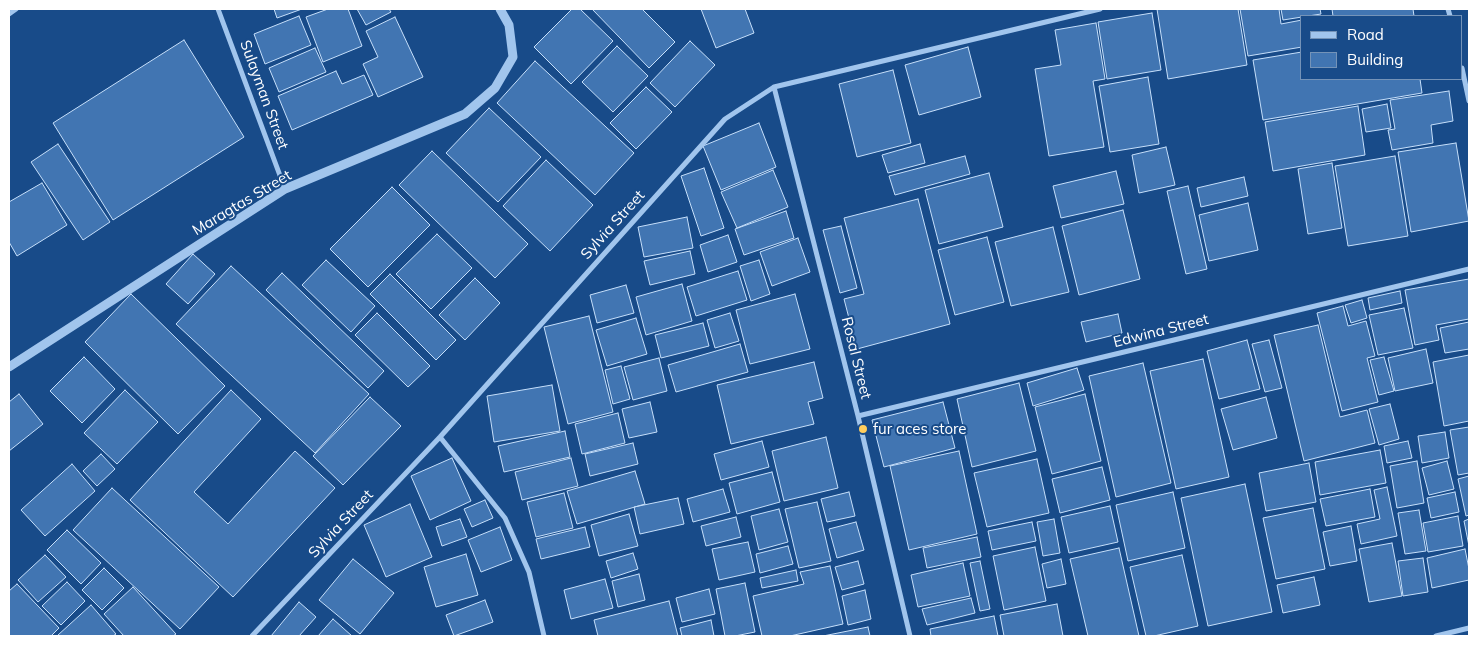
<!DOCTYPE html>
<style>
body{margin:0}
#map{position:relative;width:1478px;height:645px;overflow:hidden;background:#184b89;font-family:Mulish,sans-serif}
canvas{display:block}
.frame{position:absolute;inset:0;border:10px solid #fff;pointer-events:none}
.legend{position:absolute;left:1300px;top:15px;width:162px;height:65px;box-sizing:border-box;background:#184b89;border:1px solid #7493b8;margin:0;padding:6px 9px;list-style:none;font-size:15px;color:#fff}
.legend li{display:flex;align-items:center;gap:10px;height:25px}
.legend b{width:25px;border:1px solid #7493b8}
</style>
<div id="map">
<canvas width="1478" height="645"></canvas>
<div class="frame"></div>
<ul class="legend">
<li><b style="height:6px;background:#a1c5ed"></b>Road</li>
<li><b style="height:14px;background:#4175b2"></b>Building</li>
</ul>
</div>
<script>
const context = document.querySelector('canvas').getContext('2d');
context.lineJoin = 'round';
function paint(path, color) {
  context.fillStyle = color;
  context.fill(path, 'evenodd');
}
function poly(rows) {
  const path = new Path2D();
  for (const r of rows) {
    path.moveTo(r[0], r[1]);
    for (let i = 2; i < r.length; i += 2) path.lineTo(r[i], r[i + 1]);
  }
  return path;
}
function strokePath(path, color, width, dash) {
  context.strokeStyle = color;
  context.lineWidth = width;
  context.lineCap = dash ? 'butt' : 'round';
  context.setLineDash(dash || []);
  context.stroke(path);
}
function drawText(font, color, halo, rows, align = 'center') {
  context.font = font + ' Mulish,sans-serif';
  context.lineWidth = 4;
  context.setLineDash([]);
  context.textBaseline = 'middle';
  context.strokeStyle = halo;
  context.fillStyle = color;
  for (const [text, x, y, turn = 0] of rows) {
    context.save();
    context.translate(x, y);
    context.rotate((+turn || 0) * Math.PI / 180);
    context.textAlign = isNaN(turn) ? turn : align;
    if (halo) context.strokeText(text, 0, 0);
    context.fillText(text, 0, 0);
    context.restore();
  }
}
const building = poly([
 [274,9,302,9,277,18,274,9],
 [328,9,348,9,362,46,323,62,306,17,328,9],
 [357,9,389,9,391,12,366,25,357,9],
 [572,9,580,9,613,41,571,84,534,47,572,9],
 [592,9,642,9,675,42,649,68,592,9],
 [701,9,745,9,754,33,716,48,701,9],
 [1157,9,1238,9,1247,65,1168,79,1157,9],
 [1240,9,1279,9,1281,24,1302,20,1302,47,1248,56,1240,9],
 [1281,9,1320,9,1321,14,1283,20,1281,9],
 [1332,9,1413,9,1414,16,1333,16,1332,9],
 [1152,13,1161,70,1107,79,1098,22,1152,13],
 [299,16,311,45,265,64,254,34,299,16],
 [395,17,423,77,378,97,363,64,378,57,366,31,395,17],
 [1096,23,1105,79,1093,81,1104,147,1049,156,1035,69,1061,65,1055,30,1096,23],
 [184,40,244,137,113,220,53,123,184,40],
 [690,41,715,65,675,107,650,83,690,41],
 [617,46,648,76,613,112,582,82,617,46],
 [968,47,981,97,919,115,905,65,968,47],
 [315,48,326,72,279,92,269,68,315,48],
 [1302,52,1302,79,1420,79,1422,93,1263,120,1253,60,1302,52],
 [535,61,634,153,595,195,497,103,535,61],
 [893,70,911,143,857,157,839,84,893,70],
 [336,71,342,84,364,75,373,95,292,130,278,96,336,71],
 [1148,77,1159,144,1110,152,1099,86,1148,77],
 [646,87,672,112,636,149,610,123,646,87],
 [1449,91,1453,121,1431,125,1433,143,1392,150,1388,130,1395,129,1390,100,1449,91],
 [1387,104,1391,128,1366,132,1362,109,1387,104],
 [1358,106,1365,155,1273,171,1265,122,1358,106],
 [489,108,541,157,498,202,446,153,489,108],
 [759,123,776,167,721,190,703,146,759,123],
 [1456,143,1469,221,1411,232,1398,152,1456,143],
 [58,144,110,222,83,240,31,162,58,144],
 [920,144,925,163,888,173,882,155,920,144],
 [1166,147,1175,185,1139,193,1132,155,1166,147],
 [432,151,528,244,495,278,399,185,432,151],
 [965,156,970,174,895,195,889,176,965,156],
 [1395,156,1408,236,1348,246,1335,166,1395,156],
 [546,160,593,205,550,251,503,206,546,160],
 [1332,163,1342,228,1308,234,1298,169,1332,163],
 [704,168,724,228,701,236,681,176,704,168],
 [773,170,788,207,737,228,721,192,773,170],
 [1116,171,1124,204,1061,218,1053,186,1116,171],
 [989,173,1003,227,939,244,925,190,989,173],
 [1244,177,1248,196,1201,207,1197,188,1244,177],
 [42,183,67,225,17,256,9,242,9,202,42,183],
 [1188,186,1207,269,1186,274,1167,191,1188,186],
 [392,187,430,225,368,287,330,249,392,187],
 [918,199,950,324,857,349,844,299,864,294,844,218,918,199],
 [1248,203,1258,250,1209,261,1199,215,1248,203],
 [1123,210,1140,279,1079,295,1062,226,1123,210],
 [786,211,794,238,744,255,735,229,786,211],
 [687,217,693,248,644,257,638,227,687,217],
 [841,226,857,288,840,293,823,230,841,226],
 [1053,227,1069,292,1011,306,995,242,1053,227],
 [437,234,472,268,431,309,396,274,437,234],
 [728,235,737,262,708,272,700,245,728,235],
 [987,237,1004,302,955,315,938,250,987,237],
 [798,238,810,272,772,286,760,252,798,238],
 [690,251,695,274,650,285,644,261,690,251],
 [193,254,215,274,188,304,166,284,193,254],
 [326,260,375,306,351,332,302,285,326,260],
 [759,260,770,294,751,301,740,266,759,260],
 [231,266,369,394,315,453,176,324,231,266],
 [738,271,747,300,696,316,687,287,738,271],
 [282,273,384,371,368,388,266,290,282,273],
 [390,274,456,340,436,360,370,294,390,274],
 [475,278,500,303,465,340,439,315,475,278],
 [1469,279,1469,319,1436,325,1439,340,1415,345,1405,290,1469,279],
 [682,284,692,321,646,335,636,297,682,284],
 [626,285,634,313,597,323,590,295,626,285],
 [1400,291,1402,303,1370,310,1368,298,1400,291],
 [131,294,225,386,178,434,85,342,131,294],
 [795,294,810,349,750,364,736,310,795,294],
 [1362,300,1367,318,1351,323,1345,305,1362,300],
 [1343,306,1348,326,1366,321,1375,356,1367,358,1378,402,1342,411,1317,313,1343,306],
 [1404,308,1413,348,1378,355,1369,315,1404,308],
 [377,313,430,366,408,387,355,335,377,313],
 [730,313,739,341,715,348,707,320,730,313],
 [1118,314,1122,333,1086,342,1081,322,1118,314],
 [589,316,613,412,568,424,544,327,589,316],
 [636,318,647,354,607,366,596,330,636,318],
 [1469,322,1469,349,1445,353,1440,328,1469,322],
 [703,323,709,346,661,358,655,335,703,323],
 [1318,325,1340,417,1367,410,1375,443,1304,461,1274,335,1318,325],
 [1247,340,1260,389,1219,399,1207,351,1247,340],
 [1269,340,1282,388,1265,392,1252,344,1269,340],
 [740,344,748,372,676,392,668,365,740,344],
 [1426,349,1433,383,1395,391,1388,358,1426,349],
 [1469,355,1469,421,1444,426,1433,362,1469,355],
 [84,357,115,389,82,423,50,391,84,357],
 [1384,357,1394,391,1379,395,1370,360,1384,357],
 [659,358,667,391,633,400,624,367,659,358],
 [1203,359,1229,477,1176,489,1150,371,1203,359],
 [814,362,823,398,808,402,814,424,731,444,717,385,814,362],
 [1143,363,1171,483,1116,497,1089,376,1143,363],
 [621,366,630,399,613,404,605,370,621,366],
 [1077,368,1084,390,1033,406,1027,383,1077,368],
 [1019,383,1036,451,972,467,957,399,1019,383],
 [552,385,560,431,494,442,487,396,552,385],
 [125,390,158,422,117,464,84,433,125,390],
 [231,390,261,419,194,492,228,524,295,451,335,488,233,597,130,500,231,390],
 [19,394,43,424,9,451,9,402,19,394],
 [1085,394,1101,461,1052,474,1035,407,1085,394],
 [370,397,401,426,343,485,313,456,370,397],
 [1266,397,1277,438,1233,450,1221,409,1266,397],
 [650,402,657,432,629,438,622,409,650,402],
 [943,402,955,448,884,467,872,420,943,402],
 [1390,404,1399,439,1379,445,1369,409,1390,404],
 [618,413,625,443,582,454,575,424,618,413],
 [1469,427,1469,473,1458,475,1450,430,1469,427],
 [565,431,570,457,504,472,498,446,565,431],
 [1445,432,1449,458,1422,463,1418,436,1445,432],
 [826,437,838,488,784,501,772,451,826,437],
 [762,441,769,467,721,480,714,454,762,441],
 [1408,441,1412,458,1387,463,1384,446,1408,441],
 [633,443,638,464,590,476,585,454,633,443],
 [1380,450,1386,483,1320,495,1315,462,1380,450],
 [959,451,977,534,909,550,890,466,959,451],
 [101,454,115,469,97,486,83,471,101,454],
 [452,458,471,501,430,520,411,476,452,458],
 [571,458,578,486,522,500,515,472,571,458],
 [1037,459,1049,513,987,527,974,473,1037,459],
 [1417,461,1424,503,1397,508,1390,466,1417,461],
 [1447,461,1454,489,1429,495,1422,468,1447,461],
 [1309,463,1316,502,1266,511,1259,473,1309,463],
 [72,464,95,491,45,536,21,510,72,464],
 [1102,467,1110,500,1060,513,1052,479,1102,467],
 [635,471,645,504,577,524,567,491,635,471],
 [772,472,780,502,737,514,729,483,772,472],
 [1469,476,1469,515,1466,516,1458,479,1469,476],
 [1245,484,1272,612,1208,626,1181,498,1245,484],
 [1387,487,1397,536,1361,544,1357,524,1380,519,1374,490,1387,487],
 [112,488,219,587,180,629,73,530,112,488],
 [723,489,730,512,693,522,687,499,723,489],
 [1370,489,1375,517,1326,526,1320,499,1370,489],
 [849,492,855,516,827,522,821,499,849,492],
 [1173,492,1185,548,1128,561,1116,505,1173,492],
 [1455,492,1459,512,1431,518,1427,498,1455,492],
 [564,493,573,528,536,537,527,502,564,493],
 [678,498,684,524,640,534,634,507,678,498],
 [485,500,493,518,472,527,464,509,485,500],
 [817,502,831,561,799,568,785,509,817,502],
 [410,504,432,557,386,577,364,525,410,504],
 [1110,506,1118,542,1069,553,1061,517,1110,506],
 [1313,508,1325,569,1276,579,1263,518,1313,508],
 [779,509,788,542,759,550,751,516,779,509],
 [1419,510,1426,551,1405,554,1398,513,1419,510],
 [629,514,638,546,599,556,591,525,629,514],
 [1458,516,1463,546,1428,552,1423,523,1458,516],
 [736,517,741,537,706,546,701,526,736,517],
 [460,519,467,537,442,546,436,527,460,519],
 [1054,519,1060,553,1043,556,1037,522,1054,519],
 [1469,519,1469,546,1464,521,1469,519],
 [856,522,864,550,837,558,829,529,856,522],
 [1032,522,1036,541,992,550,988,531,1032,522],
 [1351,526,1357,561,1330,566,1323,532,1351,526],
 [500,527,512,560,481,572,468,540,500,527],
 [585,527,590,547,541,559,536,539,585,527],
 [67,530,101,563,81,584,47,550,67,530],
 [977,537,981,557,927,568,923,548,977,537],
 [748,542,755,572,719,580,712,549,748,542],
 [1392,543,1402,596,1369,602,1359,549,1392,543],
 [788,546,793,564,760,573,756,554,788,546],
 [1035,547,1046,601,1004,610,993,556,1035,547],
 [1119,548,1139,636,1088,636,1070,559,1119,548],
 [1465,549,1469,569,1469,580,1432,588,1427,558,1465,549],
 [633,553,638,569,611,578,606,561,633,553],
 [466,554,478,595,436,607,424,567,466,554],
 [45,555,66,577,38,602,18,580,45,555],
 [1182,555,1198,626,1154,636,1146,636,1130,567,1182,555],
 [1423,558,1428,592,1403,596,1398,561,1423,558],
 [353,559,394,593,360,634,319,600,353,559],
 [1061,559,1066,584,1047,588,1042,564,1061,559],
 [858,561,864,584,842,590,835,567,858,561],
 [980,561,990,609,980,611,970,563,980,561],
 [963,563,970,596,918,607,911,575,963,563],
 [830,566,843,624,790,636,762,636,753,596,804,584,800,572,830,566],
 [104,568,124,588,102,610,82,590,104,568],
 [796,570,798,581,762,588,760,578,796,570],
 [639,574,645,600,618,607,612,581,639,574],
 [1314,577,1320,605,1283,613,1277,585,1314,577],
 [605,579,613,608,571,619,564,590,605,579],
 [67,582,85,601,61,625,42,606,67,582],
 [745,583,755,632,735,636,725,636,716,589,745,583],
 [17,584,59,628,51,636,9,636,9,591,17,584],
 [133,587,176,634,173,636,124,636,104,614,133,587],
 [709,589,715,614,682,622,676,598,709,589],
 [865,590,871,619,848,625,842,596,865,590],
 [971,598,975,613,927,625,922,609,971,598],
 [485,600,493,622,454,636,446,615,485,600],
 [669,601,678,636,598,636,594,620,669,601],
 [299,602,316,617,299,636,271,636,299,602],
 [1057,604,1063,636,1004,636,1000,615,1057,604],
 [91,605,116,634,113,636,59,636,58,635,91,605],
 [994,616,998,636,931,636,930,629,994,616],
 [333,619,352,636,318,636,333,619],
 [711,620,714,636,682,636,680,628,711,620],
 [868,627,870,636,823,636,868,627]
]);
const minor = poly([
 [218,9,285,189],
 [1448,9,1450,16],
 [9,14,16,9],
 [1462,68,1469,101],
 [774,87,858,416,910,636],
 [858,416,1469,269],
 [440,437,505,518,529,572,544,636],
 [252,636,440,437,725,119,774,87,1100,9],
 [1436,636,1469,628]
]);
const tertiary = poly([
 [9,367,285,189,465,114,495,88,513,57,509,25,500,9]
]);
const markers = [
 [863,429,5,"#ffce5d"]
];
const streetNames = [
 ["Sulayman Street",264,95,70],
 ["Maragtas Street",242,203,-31],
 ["Sylvia Street",613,225,-48],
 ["Edwina Street",1161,331,-14],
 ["Rosal Street",856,358,76],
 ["Sylvia Street",341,524,-47]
];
const poiNames = [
 ["fur aces store",873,429]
];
paint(building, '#4175b2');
strokePath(building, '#c6dffa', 1);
strokePath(minor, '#a1c5ed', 5);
strokePath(tertiary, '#a1c5ed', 9);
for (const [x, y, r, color] of markers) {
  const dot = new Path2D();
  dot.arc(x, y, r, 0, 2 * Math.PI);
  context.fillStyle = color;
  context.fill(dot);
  strokePath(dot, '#184b89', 2);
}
drawText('15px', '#fff', '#184b89', streetNames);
drawText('15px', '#fff', '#184b89', poiNames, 'left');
</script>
